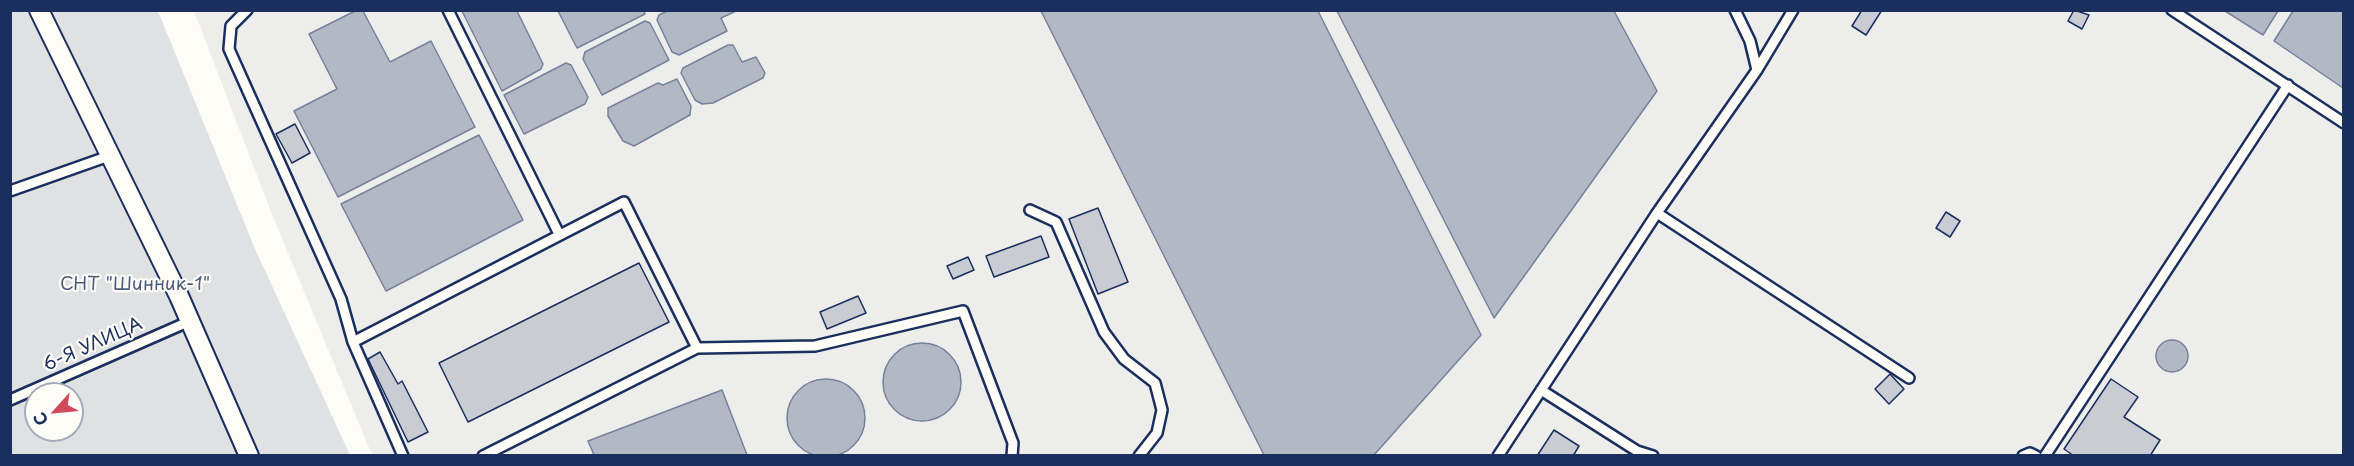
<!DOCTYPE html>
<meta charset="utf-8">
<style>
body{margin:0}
#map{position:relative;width:2354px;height:466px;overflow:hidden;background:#fdfcf7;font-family:"Playpen Sans",sans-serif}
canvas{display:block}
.frame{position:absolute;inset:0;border:12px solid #1b2f5e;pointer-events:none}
.north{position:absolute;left:24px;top:382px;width:60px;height:60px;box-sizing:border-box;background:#fdfcf7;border:2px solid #a3aaba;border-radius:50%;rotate:243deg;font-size:16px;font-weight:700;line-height:24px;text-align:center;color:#1b2f5e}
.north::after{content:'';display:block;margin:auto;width:21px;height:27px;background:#d1495b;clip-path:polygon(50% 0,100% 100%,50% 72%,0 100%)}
</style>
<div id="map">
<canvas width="2354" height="466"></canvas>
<div class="frame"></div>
<div class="north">С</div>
</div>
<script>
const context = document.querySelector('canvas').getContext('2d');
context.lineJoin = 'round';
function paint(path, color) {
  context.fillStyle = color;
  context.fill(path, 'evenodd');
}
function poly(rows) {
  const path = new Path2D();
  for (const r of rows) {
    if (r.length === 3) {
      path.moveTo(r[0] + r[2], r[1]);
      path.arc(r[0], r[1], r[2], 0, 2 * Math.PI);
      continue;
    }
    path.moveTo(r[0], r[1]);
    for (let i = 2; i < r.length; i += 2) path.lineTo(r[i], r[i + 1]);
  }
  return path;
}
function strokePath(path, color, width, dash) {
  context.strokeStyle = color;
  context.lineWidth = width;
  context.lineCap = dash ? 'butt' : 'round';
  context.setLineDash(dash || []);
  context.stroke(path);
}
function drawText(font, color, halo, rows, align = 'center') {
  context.font = font + ' "Playpen Sans",sans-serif';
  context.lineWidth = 4.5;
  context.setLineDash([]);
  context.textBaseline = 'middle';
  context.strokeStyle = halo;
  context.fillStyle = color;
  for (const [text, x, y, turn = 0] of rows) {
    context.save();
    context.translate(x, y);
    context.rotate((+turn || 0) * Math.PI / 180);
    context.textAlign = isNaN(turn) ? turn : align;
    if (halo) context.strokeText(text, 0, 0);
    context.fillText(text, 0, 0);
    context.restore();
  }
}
const built = poly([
 [194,11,2343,11,2343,455,372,455,271,212]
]);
const green = poly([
 [10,11,158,11,255,249,350,455,11,455],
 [36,394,72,394,72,430,36,430]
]);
const water = poly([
 [355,11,363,11,390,62,431,41,475,127,338,197,294,111,337,89,309,34,355,11],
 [462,11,517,11,543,64,541,69,502,91,462,11],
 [644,11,645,14,577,48,558,11,644,11],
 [667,11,736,10,736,11,721,18,727,31,679,55,672,52,657,20,659,15,667,11],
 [1041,11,1318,11,1481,335,1374,455,1264,455,1041,11],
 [1337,11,1614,11,1657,91,1494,318,1337,11],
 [2225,11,2278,11,2263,35,2225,11],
 [2293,11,2343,11,2343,88,2274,41,2293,11],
 [645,21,650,23,669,60,602,95,583,59,585,52,645,21],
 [728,45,733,45,742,62,756,57,765,73,763,78,713,103,702,104,695,100,681,73,683,68,728,45],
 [566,63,571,65,588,97,585,104,524,134,504,95,566,63],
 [677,79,691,106,690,115,634,146,623,141,608,116,608,108,658,83,663,85,677,79],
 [479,135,523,220,386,291,341,204,479,135],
 [2172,356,16],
 [922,382,39],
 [826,418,39],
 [722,390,747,455,594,455,588,441,722,390]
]);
const building = poly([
 [1862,10,1882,10,1866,35,1852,26,1862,10],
 [2074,10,2089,15,2082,29,2068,21,2074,10],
 [295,124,310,153,292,163,276,134,295,124],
 [1098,208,1128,282,1098,294,1069,219,1098,208],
 [1946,212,1960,221,1950,237,1936,228,1946,212],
 [1041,236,1049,257,994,277,986,256,1041,236],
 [968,257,974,270,953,279,947,266,968,257],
 [639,263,669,322,468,422,439,363,639,263],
 [858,296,866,313,827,329,820,312,858,296],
 [380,352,398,384,402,381,428,432,408,442,368,359,380,352],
 [1890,374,1904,389,1889,404,1875,389,1890,374],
 [2111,379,2138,397,2124,417,2160,440,2150,456,2074,456,2064,449,2111,379],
 [1554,430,1579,446,1573,456,1537,456,1554,430]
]);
const lane = poly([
 [247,10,231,26,229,49,341,299,353,342,403,456],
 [448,10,559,234],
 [1735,10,1750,41,1757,70],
 [2172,10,2344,123],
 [10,191,109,156],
 [1030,210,1056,222,1104,332,1124,359,1155,383,1162,410,1157,433,1139,456],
 [1657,213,1909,378],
 [353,342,624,202,697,348],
 [1541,390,1637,451,1653,456],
 [10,400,190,321],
 [483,456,697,348,815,346,963,311,1013,443,1012,456],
 [1498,456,1657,213,1757,70,1793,10],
 [2023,456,2030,453,2036,456],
 [2045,456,2288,85]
]);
const street = poly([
 [39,10,179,296,249,456]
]);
const parkNames = [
 ["СНТ \"Шинник-1\"",135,285]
];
const streetNames = [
 ["6-Я УЛИЦА",93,345,-24]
];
paint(built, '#edeeec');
paint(green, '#e0e1e3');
paint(water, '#b3b8c5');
strokePath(water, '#76819c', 1.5);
paint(building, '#c9ccd3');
strokePath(building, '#1b2f5e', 1.5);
strokePath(lane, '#1b2f5e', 14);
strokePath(street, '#1b2f5e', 22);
strokePath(lane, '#fdfcf7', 9);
strokePath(street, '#fdfcf7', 18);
drawText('18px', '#4c5c7f', '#fdfcf7', parkNames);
drawText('18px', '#1b2f5e', '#fdfcf7', streetNames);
</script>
